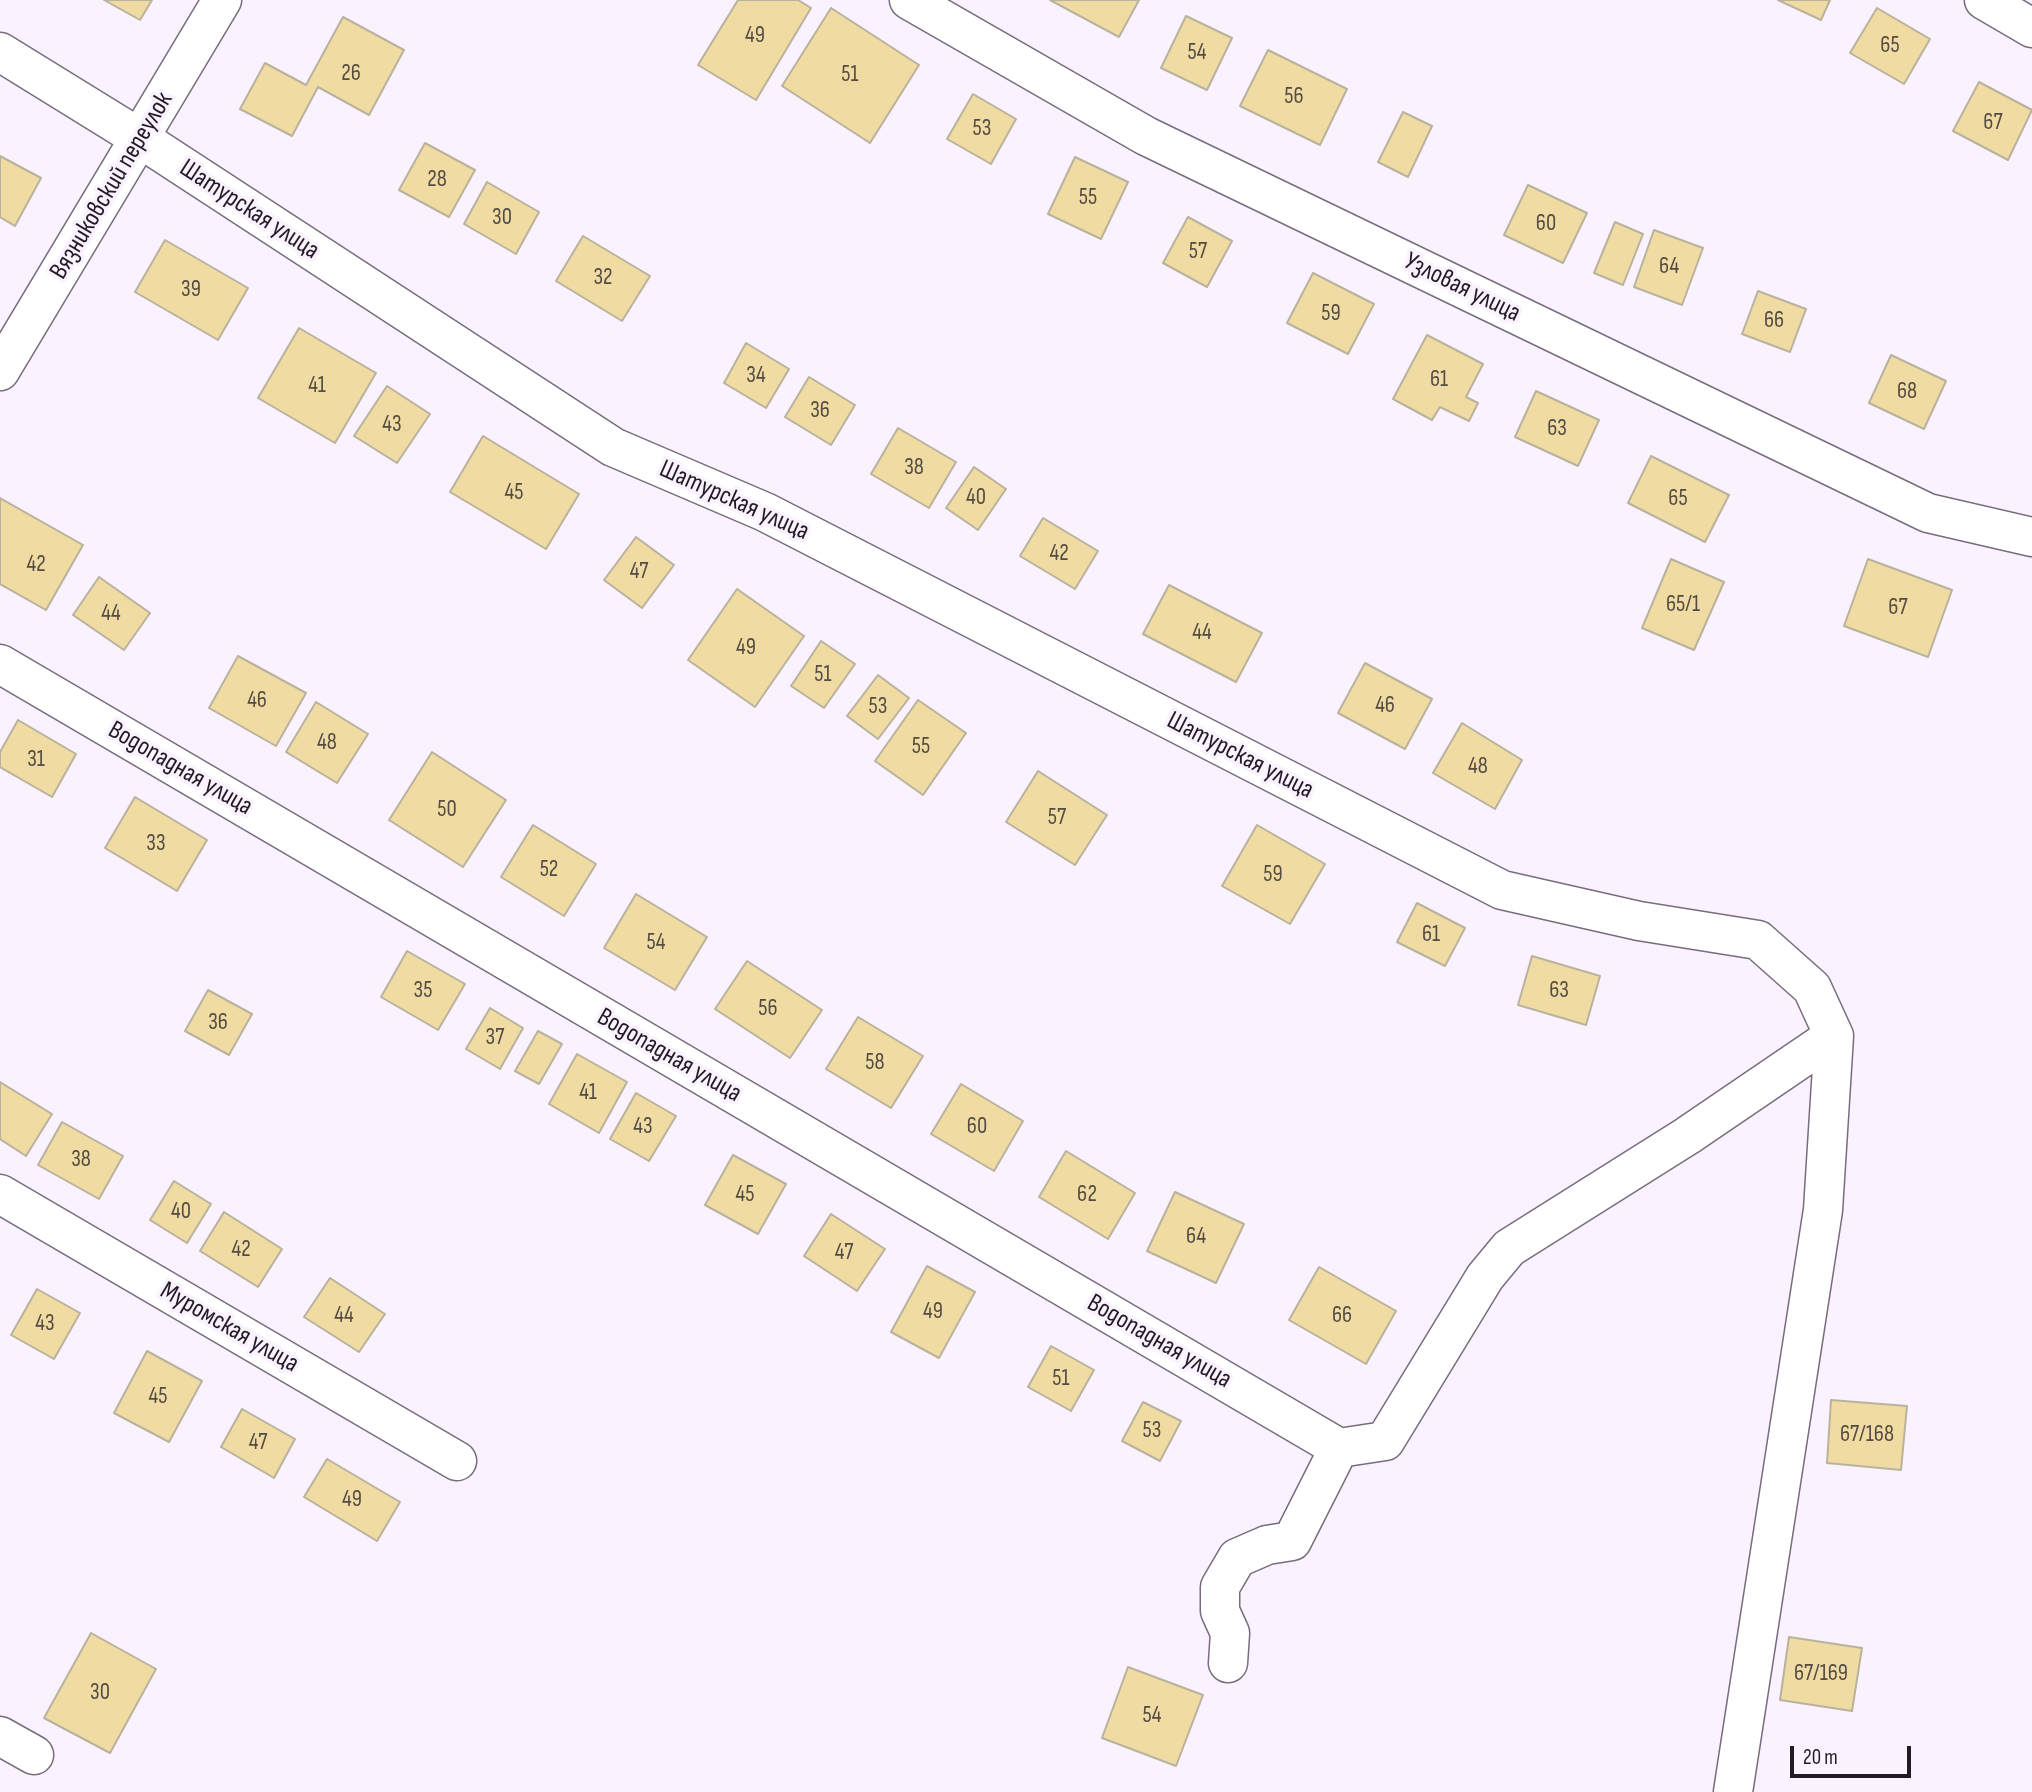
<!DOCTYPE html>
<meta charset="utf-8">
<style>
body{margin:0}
#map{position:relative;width:2032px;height:1792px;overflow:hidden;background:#faf2ff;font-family:"Sofia Sans Condensed",sans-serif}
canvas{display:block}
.scale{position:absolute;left:1790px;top:1746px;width:121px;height:32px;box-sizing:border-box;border:4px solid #211c24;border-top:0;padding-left:9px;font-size:21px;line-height:24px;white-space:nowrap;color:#211c24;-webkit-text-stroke:5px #faf2ff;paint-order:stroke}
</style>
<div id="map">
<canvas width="2032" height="1792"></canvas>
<div class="scale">20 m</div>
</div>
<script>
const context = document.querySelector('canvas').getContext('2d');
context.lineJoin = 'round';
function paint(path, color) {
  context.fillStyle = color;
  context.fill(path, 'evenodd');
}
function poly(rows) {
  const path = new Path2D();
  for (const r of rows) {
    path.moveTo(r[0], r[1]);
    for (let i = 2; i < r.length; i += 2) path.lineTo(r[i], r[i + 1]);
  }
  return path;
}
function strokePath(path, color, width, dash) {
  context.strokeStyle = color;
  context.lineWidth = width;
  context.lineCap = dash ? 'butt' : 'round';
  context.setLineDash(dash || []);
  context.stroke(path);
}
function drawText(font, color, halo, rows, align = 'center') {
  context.font = font + ' "Sofia Sans Condensed",sans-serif';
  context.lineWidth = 7;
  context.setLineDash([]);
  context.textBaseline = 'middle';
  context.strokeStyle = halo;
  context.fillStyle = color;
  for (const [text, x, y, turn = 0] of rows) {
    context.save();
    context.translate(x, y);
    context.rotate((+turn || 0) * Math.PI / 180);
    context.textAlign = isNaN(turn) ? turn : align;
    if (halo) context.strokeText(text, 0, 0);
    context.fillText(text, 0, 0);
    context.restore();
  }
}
const building = poly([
 [104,0,152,0,140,20,104,0],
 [738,0,798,0,811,8,756,100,698,65,738,0],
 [1050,0,1139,0,1119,37,1050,0],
 [1778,0,1830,0,1821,20,1778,0],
 [831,8,919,65,870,143,782,86,831,8],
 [1877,8,1930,39,1904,84,1850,53,1877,8],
 [1186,16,1232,38,1207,90,1161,68,1186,16],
 [343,17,404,50,369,115,318,87,292,136,240,109,265,63,306,85,343,17],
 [1268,50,1347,89,1320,145,1240,106,1268,50],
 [1979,82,2032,110,2008,160,1953,131,1979,82],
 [973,94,1016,119,991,164,947,139,973,94],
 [1403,112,1432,126,1408,177,1378,162,1403,112],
 [425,143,475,170,449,217,399,190,425,143],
 [0,156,41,178,15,226,0,217,0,156],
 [1075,157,1128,182,1101,239,1048,214,1075,157],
 [487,182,539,212,516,254,464,224,487,182],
 [1528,185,1587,213,1563,263,1504,235,1528,185],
 [1188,217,1232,241,1207,287,1163,263,1188,217],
 [1615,222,1643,234,1623,285,1594,273,1615,222],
 [1654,230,1703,248,1682,305,1634,287,1654,230],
 [583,236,650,276,622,321,556,281,583,236],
 [165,240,248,288,218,340,135,292,165,240],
 [1313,273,1374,304,1348,354,1287,323,1313,273],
 [1758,291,1806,309,1790,352,1742,334,1758,291],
 [299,328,376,373,335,443,258,398,299,328],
 [1427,335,1483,364,1466,397,1478,403,1469,421,1440,407,1432,420,1393,399,1427,335],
 [746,343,789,369,766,408,724,383,746,343],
 [1891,355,1946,381,1924,429,1869,403,1891,355],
 [809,377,855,405,831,445,785,417,809,377],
 [387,386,430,414,397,463,354,436,387,386],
 [1536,391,1599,420,1578,466,1515,437,1536,391],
 [898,428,956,462,929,508,871,474,898,428],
 [483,436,579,494,546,549,450,492,483,436],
 [1651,456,1729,495,1705,542,1628,503,1651,456],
 [974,467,1006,489,978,530,946,508,974,467],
 [0,498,83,545,46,610,0,584,0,498],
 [1043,518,1098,551,1075,589,1020,556,1043,518],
 [636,537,674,565,642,608,604,580,636,537],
 [1671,559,1724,582,1694,650,1642,628,1671,559],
 [1868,559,1952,590,1928,657,1844,626,1868,559],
 [99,577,150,613,124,650,73,615,99,577],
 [1169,585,1262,633,1236,682,1143,634,1169,585],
 [737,589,804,636,755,707,688,660,737,589],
 [821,641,855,664,824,708,791,686,821,641],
 [238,656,306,693,276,746,209,708,238,656],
 [1365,663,1432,699,1405,749,1338,713,1365,663],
 [878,675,909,698,878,739,847,716,878,675],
 [918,700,966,733,923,795,875,761,918,700],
 [316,702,368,734,337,783,286,752,316,702],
 [18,720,76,754,52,797,0,767,0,752,18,720],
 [1462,723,1522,760,1495,809,1433,773,1462,723],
 [432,752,506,800,463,867,389,820,432,752],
 [1038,771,1107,815,1075,865,1006,822,1038,771],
 [135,797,207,840,177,891,105,848,135,797],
 [533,825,596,864,564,916,501,877,533,825],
 [1257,825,1325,864,1290,924,1222,886,1257,825],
 [636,894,707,937,675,990,604,948,636,894],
 [1417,903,1465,928,1445,966,1397,942,1417,903],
 [407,951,465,984,438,1030,381,997,407,951],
 [1532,956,1600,976,1586,1025,1518,1005,1532,956],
 [747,961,822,1010,790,1058,715,1009,747,961],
 [208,990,252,1014,229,1055,185,1031,208,990],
 [490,1008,523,1028,500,1069,466,1049,490,1008],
 [858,1017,923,1056,891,1108,826,1069,858,1017],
 [538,1031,562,1044,539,1084,515,1071,538,1031],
 [577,1054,627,1082,599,1133,549,1104,577,1054],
 [0,1082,52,1114,26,1156,0,1139,0,1082],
 [961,1084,1023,1121,994,1171,931,1134,961,1084],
 [636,1093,676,1116,649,1161,610,1139,636,1093],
 [62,1122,123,1156,99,1199,38,1165,62,1122],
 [1066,1151,1135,1193,1108,1239,1039,1197,1066,1151],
 [733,1155,786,1184,758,1234,705,1205,733,1155],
 [174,1181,211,1204,187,1243,150,1220,174,1181],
 [1175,1192,1244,1224,1216,1283,1147,1251,1175,1192],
 [224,1212,282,1249,258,1287,200,1251,224,1212],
 [831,1214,885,1249,857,1291,804,1256,831,1214],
 [927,1266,975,1292,939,1358,891,1332,927,1266],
 [1319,1267,1396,1311,1366,1364,1289,1320,1319,1267],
 [330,1278,385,1314,359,1352,304,1317,330,1278],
 [37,1289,80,1313,54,1359,11,1335,37,1289],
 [1051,1346,1094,1370,1071,1411,1028,1387,1051,1346],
 [147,1351,202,1381,169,1442,114,1413,147,1351],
 [1831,1400,1907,1406,1901,1470,1827,1463,1831,1400],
 [1143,1402,1181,1421,1160,1461,1122,1441,1143,1402],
 [242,1409,295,1439,274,1478,221,1447,242,1409],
 [327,1459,400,1502,377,1541,304,1497,327,1459],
 [91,1633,156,1669,110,1753,44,1718,91,1633],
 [1789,1637,1862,1648,1852,1711,1780,1700,1789,1637],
 [1128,1667,1203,1695,1176,1766,1102,1738,1128,1667]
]);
const street = poly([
 [909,0,1146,136,1928,513,2032,537],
 [1984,0,2032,28],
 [0,52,141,139,613,447,765,512,1502,890,1639,921,1758,940,1812,988,1834,1036,1823,1210,1733,1792],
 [0,371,222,0],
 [0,664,1339,1448],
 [0,1194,457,1461],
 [1228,1663,1230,1633,1220,1611,1220,1587,1237,1558,1267,1545,1292,1541,1339,1448,1385,1441,1485,1277,1509,1248,1687,1136,1834,1036],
 [0,1736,34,1755]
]);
const numberNames = [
 ["49",755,36],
 ["65",1890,46],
 ["54",1197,53],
 ["26",351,74],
 ["51",850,75],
 ["56",1294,97],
 ["67",1993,123],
 ["53",982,129],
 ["28",437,180],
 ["55",1088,198],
 ["30",502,218],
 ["60",1546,224],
 ["57",1198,252],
 ["64",1669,267],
 ["32",603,278],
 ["39",191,290],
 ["59",1331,314],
 ["66",1774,321],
 ["34",756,376],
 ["61",1439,380],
 ["41",317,386],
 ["68",1907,392],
 ["36",820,411],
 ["43",392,425],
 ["63",1557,429],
 ["38",914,468],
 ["45",514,493],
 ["40",976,498],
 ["65",1678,499],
 ["42",1059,554],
 ["42",36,565],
 ["47",639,572],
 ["65/1",1683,605],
 ["67",1898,608],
 ["44",111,614],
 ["44",1202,633],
 ["49",746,648],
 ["51",823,675],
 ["46",257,701],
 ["46",1385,706],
 ["53",878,707],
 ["48",327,743],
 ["55",921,747],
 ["31",36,760],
 ["48",1478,767],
 ["50",447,810],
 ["57",1057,818],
 ["33",156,844],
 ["52",549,870],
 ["59",1273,875],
 ["61",1431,935],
 ["54",656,943],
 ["35",423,991],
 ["63",1559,991],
 ["56",768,1009],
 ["36",218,1023],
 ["37",495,1038],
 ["58",875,1063],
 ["41",588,1093],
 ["43",643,1127],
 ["60",977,1127],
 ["38",81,1160],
 ["45",745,1195],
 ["62",1087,1195],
 ["40",181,1212],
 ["64",1196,1237],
 ["42",241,1250],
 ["47",844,1253],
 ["49",933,1312],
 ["44",344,1316],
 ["66",1342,1316],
 ["43",45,1324],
 ["51",1061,1379],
 ["45",158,1397],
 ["53",1152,1431],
 ["67/168",1867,1435],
 ["47",258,1443],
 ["49",352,1500],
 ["67/169",1821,1674],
 ["30",100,1693],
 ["54",1152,1716]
];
const streetNames = [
 ["Вязниковский переулок",112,186,-59],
 ["Шатурская улица",249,210,33],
 ["Узловая улица",1462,288,26],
 ["Шатурская улица",734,501,24],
 ["Шатурская улица",1240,756,27],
 ["Водопадная улица",180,769,30],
 ["Водопадная улица",669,1056,30],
 ["Муромская улица",229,1328,30],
 ["Водопадная улица",1159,1342,30]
];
paint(building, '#f0dca3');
strokePath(building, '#b9b29d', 2);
strokePath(street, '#786c7e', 41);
strokePath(street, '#fff', 38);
drawText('23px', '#554c44', null, numberNames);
drawText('26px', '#211c24', '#faf2ff', streetNames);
</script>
